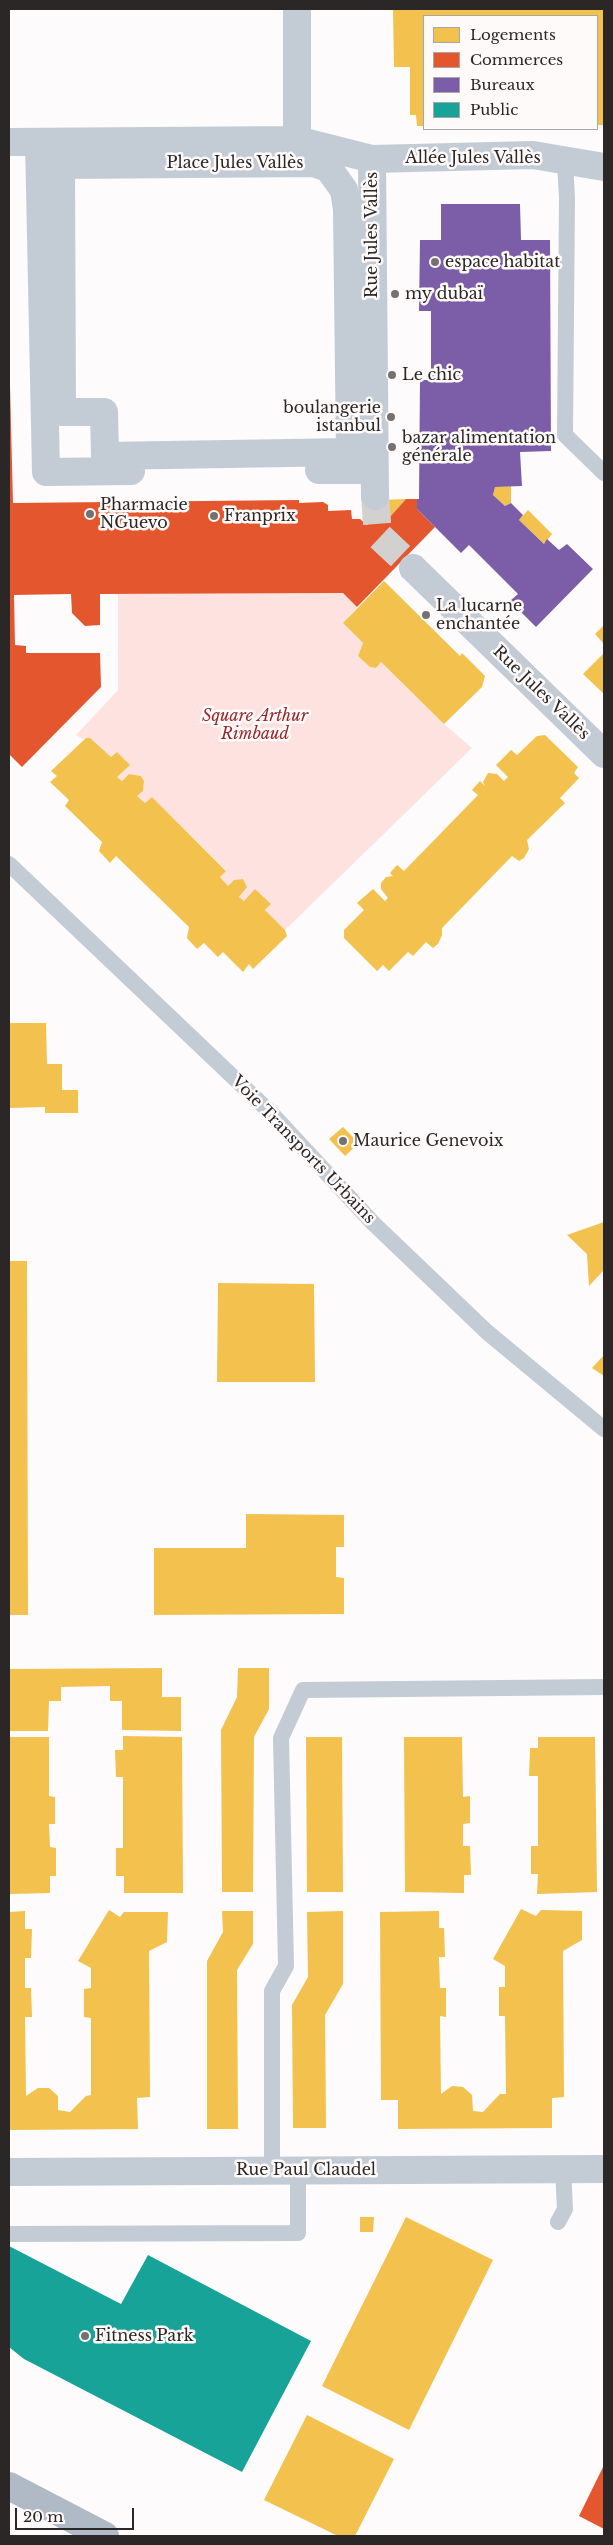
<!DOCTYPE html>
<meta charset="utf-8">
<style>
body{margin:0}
#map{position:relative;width:613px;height:2545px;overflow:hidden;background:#fdfbfb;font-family:"Libre Baskerville",serif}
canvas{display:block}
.frame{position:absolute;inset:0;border:10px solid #2a2726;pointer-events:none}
.legend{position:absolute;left:423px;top:15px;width:175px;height:115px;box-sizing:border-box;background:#fefafa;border:1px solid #a9a6a5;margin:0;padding:6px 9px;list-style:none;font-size:15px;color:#2a2726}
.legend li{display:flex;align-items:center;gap:10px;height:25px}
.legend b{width:25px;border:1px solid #a9a6a5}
.scale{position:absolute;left:15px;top:2508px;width:119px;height:22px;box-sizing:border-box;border:2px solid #2a2726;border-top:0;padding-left:6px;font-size:15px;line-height:18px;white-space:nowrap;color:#2a2726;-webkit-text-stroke:4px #fefafa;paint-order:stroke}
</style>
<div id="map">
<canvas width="613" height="2545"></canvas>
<div class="frame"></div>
<ul class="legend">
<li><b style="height:14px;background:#f2c14e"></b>Logements</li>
<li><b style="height:14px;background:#e4572e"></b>Commerces</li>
<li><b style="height:14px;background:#7b5ea7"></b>Bureaux</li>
<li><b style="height:14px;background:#17a398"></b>Public</li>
</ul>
<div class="scale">20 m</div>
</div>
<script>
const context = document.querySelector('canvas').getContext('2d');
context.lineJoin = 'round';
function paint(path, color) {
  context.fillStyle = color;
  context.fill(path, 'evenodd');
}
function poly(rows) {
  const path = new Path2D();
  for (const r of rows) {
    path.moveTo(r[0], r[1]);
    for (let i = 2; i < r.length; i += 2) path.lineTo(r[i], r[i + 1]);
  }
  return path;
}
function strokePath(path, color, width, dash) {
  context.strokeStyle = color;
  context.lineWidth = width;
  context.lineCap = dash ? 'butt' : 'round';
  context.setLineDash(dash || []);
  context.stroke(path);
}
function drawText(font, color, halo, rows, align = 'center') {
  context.font = font + ' "Libre Baskerville",serif';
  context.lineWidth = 5;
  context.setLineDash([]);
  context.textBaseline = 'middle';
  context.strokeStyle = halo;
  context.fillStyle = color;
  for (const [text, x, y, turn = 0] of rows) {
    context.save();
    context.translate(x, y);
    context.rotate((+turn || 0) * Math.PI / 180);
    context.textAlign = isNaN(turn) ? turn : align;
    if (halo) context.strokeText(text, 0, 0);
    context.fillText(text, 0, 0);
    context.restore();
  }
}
const green = poly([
 [343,593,357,607,343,623,363,643,358,656,371,667,376,668,381,662,444,724,472,748,285,930,265,910,271,904,255,889,244,901,239,897,247,887,243,879,234,880,228,886,220,877,226,870,152,797,145,803,137,796,143,791,144,781,141,776,129,774,122,781,117,777,129,765,117,752,111,757,86,738,83,739,76,735,118,690,118,594]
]);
const homes = poly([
 [393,9,604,9,604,125,597,125,597,16,424,16,424,126,417,126,416,115,410,115,410,67,394,67],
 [511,486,511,503,505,506,493,495,495,487],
 [406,499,389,518,381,510,381,500],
 [528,510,552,534,544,544,519,520],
 [384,581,460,656,462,653,485,676,482,687,444,724,381,662,376,668,370,667,358,656,363,643,343,623],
 [604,625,604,644,595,634],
 [604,653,604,694,583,674],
 [545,735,578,767,574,773,579,778,560,798,565,803,527,840,529,849,524,858,519,861,512,856,442,928,442,935,438,944,433,948,426,942,413,956,408,952,389,971,383,965,377,971,344,938,344,930,364,910,357,903,373,889,385,901,388,898,381,889,381,883,386,877,393,876,390,873,397,865,404,871,478,795,472,790,480,781,485,786,483,782,488,773,497,774,504,781,508,777,496,765,511,750,517,755,537,736],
 [86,738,90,738,111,757,117,752,130,765,117,777,122,781,129,774,141,776,144,781,143,791,137,796,145,803,152,797,226,871,220,877,228,886,234,880,243,879,247,887,239,897,244,901,255,889,271,904,265,910,285,930,287,936,253,969,249,964,243,972,223,952,218,957,204,943,197,949,187,938,189,927,116,856,110,863,99,851,102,842,65,806,69,800,50,782,57,776,51,771],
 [9,1023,46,1023,47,1064,62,1064,62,1090,78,1090,78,1113,45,1113,45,1107,9,1108],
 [343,1127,359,1143,345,1156,329,1139],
 [604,1222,604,1270,589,1286,587,1254,567,1235],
 [9,1261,27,1261,28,1615,9,1615],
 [218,1283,314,1284,315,1382,217,1382],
 [604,1355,604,1376,592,1368],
 [246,1514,344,1515,344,1547,336,1547,336,1577,344,1578,344,1614,154,1615,154,1548,246,1548],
 [162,1668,162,1697,181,1697,181,1731,122,1730,122,1701,110,1701,110,1686,61,1687,61,1701,49,1701,48,1731,9,1731,9,1669],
 [238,1668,269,1668,269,1709,254,1737,253,1892,222,1892,221,1730,237,1697],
 [123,1736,182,1737,183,1893,124,1893,124,1876,116,1876,116,1848,123,1848,123,1777,116,1777,115,1750,123,1750],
 [9,1737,49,1737,49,1796,55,1797,55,1824,49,1824,50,1847,56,1848,56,1876,50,1876,50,1893,9,1894],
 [306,1737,342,1737,343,1892,307,1892],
 [404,1737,462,1737,463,1797,470,1796,470,1823,463,1824,463,1846,470,1846,471,1875,464,1875,464,1893,405,1892],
 [538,1737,595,1737,597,1892,537,1894,538,1874,531,1874,531,1846,538,1846,538,1776,529,1776,530,1748,538,1748],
 [521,1909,536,1916,541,1910,582,1911,582,1940,563,1951,564,2097,552,2098,552,2128,398,2129,398,2100,381,2100,380,1912,439,1911,439,1928,444,1928,445,1957,439,1957,440,1988,446,1988,446,2017,440,2016,441,2094,452,2086,463,2087,472,2095,473,2111,483,2112,500,2094,506,2094,505,2016,499,2016,499,1987,505,1987,505,1966,493,1959],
 [109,1910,120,1917,124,1912,168,1912,167,1942,149,1951,150,2097,137,2098,138,2129,9,2130,9,1912,25,1911,25,1929,32,1929,31,1958,25,1958,25,1988,31,1988,32,2017,25,2017,26,2096,38,2088,49,2088,58,2096,58,2110,70,2112,86,2096,91,2095,91,2018,84,2017,84,1989,91,1988,91,1968,78,1961],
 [222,1911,253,1911,253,1944,237,1970,238,2129,207,2129,207,1961,223,1932],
 [343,1911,343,1984,325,2015,326,2128,293,2128,292,2005,308,1977,307,1912],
 [360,2217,374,2217,373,2232,360,2232],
 [406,2217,493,2260,409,2430,322,2386],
 [307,2415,394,2459,355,2536,338,2536,264,2500]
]);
const shops = poly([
 [9,346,13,503,299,500,299,503,323,502,328,505,328,511,351,510,352,519,360,519,367,525,381,510,389,518,406,499,417,499,417,509,435,527,357,607,343,593,100,594,100,625,85,626,72,613,71,594,14,595,15,645,26,646,26,653,100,653,101,687,22,767,9,754],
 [604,2465,604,2529,579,2516]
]);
const offices = poly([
 [441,204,520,204,521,240,550,240,551,451,520,452,522,486,495,487,493,495,505,506,511,503,523,515,519,520,544,544,547,539,559,550,567,544,593,569,536,627,510,601,518,594,469,545,461,553,417,509,417,499,419,499,420,380,431,380,431,311,419,311,420,240,441,240]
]);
const public = poly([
 [9,2246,121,2304,148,2255,311,2341,242,2472,24,2359,9,2347]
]);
const streetTunnel = poly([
 [375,496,378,535,413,568]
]);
const lane = poly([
 [565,161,567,198,565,435,604,473],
 [9,864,271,1113,373,1223,487,1332,604,1429],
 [272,2170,272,1991,286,1966,281,1738,303,1690,604,1687],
 [558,2222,565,2209,563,2169],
 [9,2234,298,2233,298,2169]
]);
const street = poly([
 [297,140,297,9],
 [9,142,297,140,372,159,533,155,604,167],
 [39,142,46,472,131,471],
 [372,159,375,496],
 [314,163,328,168,334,176,344,190,347,209,350,452,105,456,104,412,62,412,61,165,314,163],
 [319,470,373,470],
 [413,568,604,754],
 [9,2172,604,2169]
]);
const primary = poly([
 [9,2486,105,2536]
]);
const markers = [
 [435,262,5,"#747171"],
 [395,294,5,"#747171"],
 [392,375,5,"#747171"],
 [391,417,5,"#747171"],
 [392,447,5,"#747171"],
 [90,514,5,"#747171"],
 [214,516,5,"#747171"],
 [426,615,5,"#747171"],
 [343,1141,5,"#747171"],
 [85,2336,5,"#747171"]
];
const streetNames = [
 ["Allée Jules Vallès",473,158],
 ["Place Jules Vallès",235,163],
 ["Rue Jules Vallès",372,235,-90],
 ["Rue Jules Vallès",541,693,44],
 ["Voie Transports Urbains",303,1150,46],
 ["Rue Paul Claudel",306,2170]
];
const poiNames = [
 ["espace habitat",445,262],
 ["my dubaï",405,294],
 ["Le chic",402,375],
 ["boulangerie",381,408,"right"],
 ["istanbul",381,426,"right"],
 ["bazar alimentation",402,438],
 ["générale",402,456],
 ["Pharmacie",100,505],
 ["NGuevo",100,523],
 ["Franprix",224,516],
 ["La lucarne",436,606],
 ["enchantée",436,624],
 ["Maurice Genevoix",353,1141],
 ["Fitness Park",95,2336]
];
const parkNames = [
 ["Square Arthur",255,716],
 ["Rimbaud",255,734]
];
paint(green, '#fde2e0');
paint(homes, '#f2c14e');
paint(shops, '#e4572e');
paint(offices, '#7b5ea7');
paint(public, '#17a398');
strokePath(streetTunnel, '#d3d1d0', 28, [28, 14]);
strokePath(lane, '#c3cbd5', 16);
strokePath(street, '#c3cbd5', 28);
strokePath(primary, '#b0bac6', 28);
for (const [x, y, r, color] of markers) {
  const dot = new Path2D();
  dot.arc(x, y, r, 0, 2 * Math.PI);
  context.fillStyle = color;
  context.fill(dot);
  strokePath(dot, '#fefafa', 2);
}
drawText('16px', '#2a2726', '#fefafa', streetNames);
drawText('16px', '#2a2726', '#fefafa', poiNames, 'left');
drawText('italic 16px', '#9b262a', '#fefafa', parkNames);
</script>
